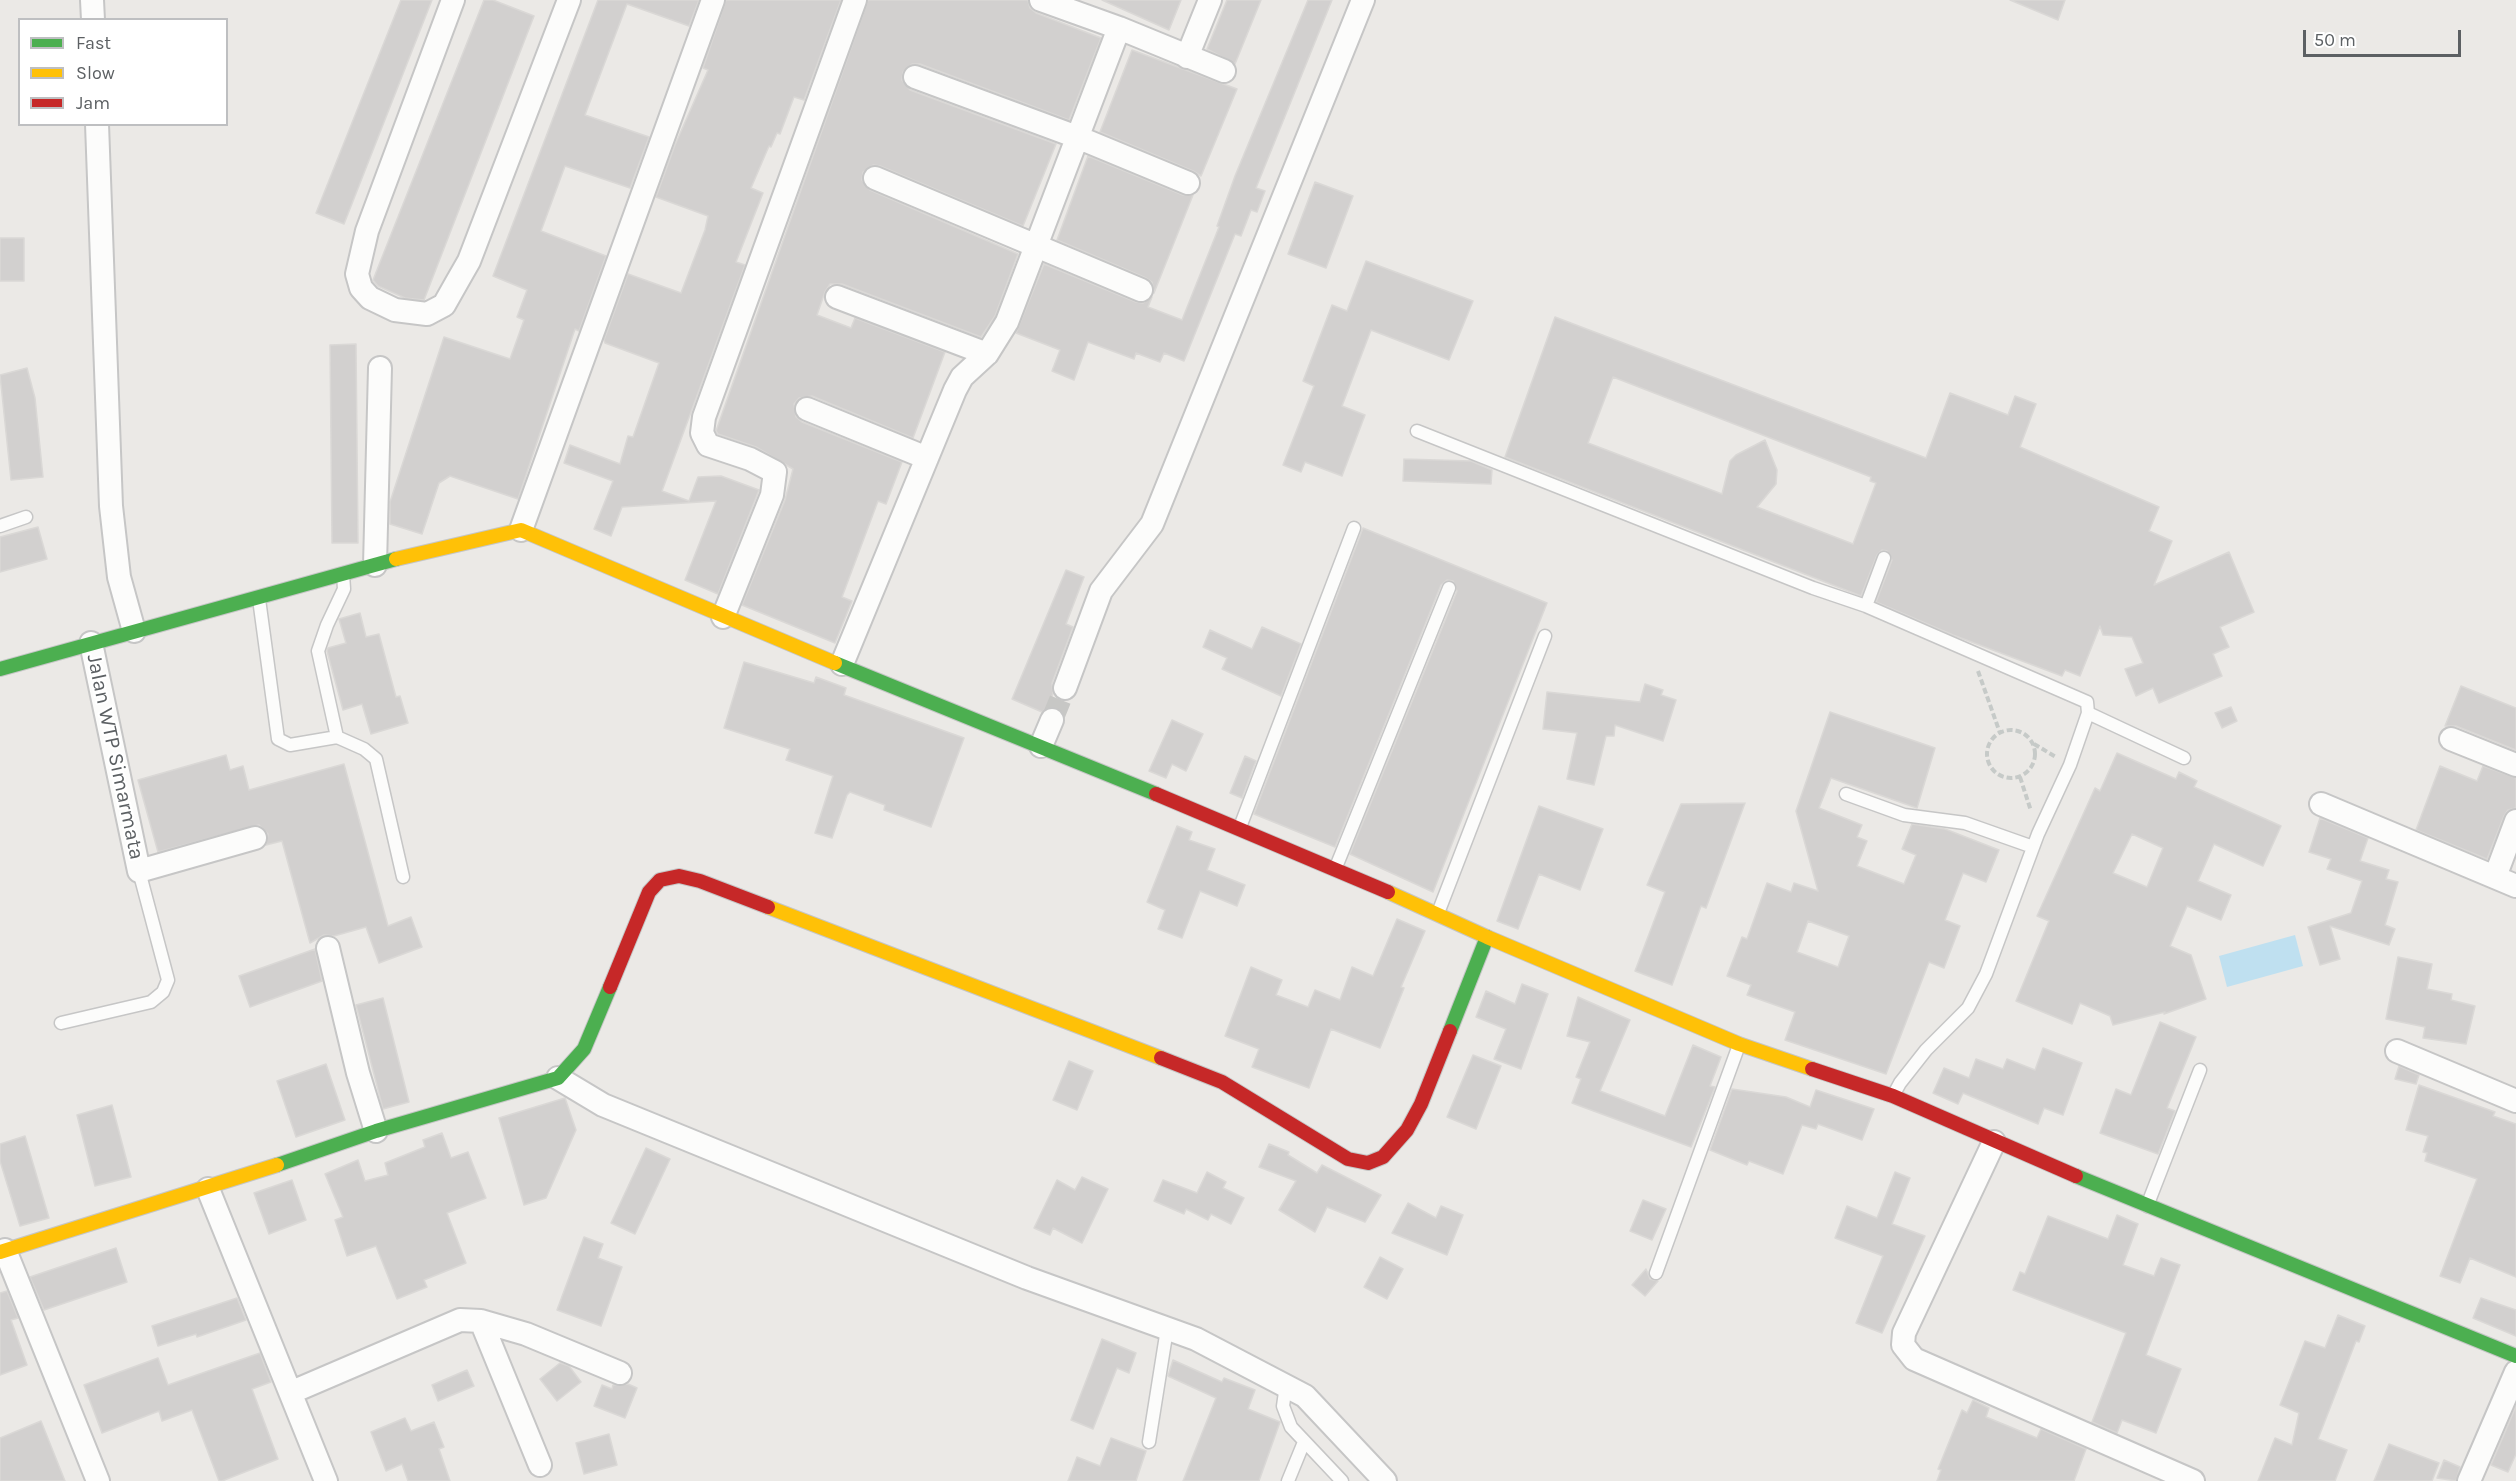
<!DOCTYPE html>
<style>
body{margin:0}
#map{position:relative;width:2516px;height:1481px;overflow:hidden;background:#ebe9e6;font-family:Karla,sans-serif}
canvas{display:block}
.legend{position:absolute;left:18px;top:18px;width:210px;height:108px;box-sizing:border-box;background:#fff;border:2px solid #bebfc1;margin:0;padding:8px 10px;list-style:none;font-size:18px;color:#5c6063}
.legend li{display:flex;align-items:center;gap:12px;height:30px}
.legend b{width:30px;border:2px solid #bebfc1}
.scale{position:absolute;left:2303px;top:30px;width:158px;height:27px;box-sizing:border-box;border:3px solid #5c6063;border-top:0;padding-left:8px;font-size:18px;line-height:21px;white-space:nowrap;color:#5c6063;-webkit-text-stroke:4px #fff;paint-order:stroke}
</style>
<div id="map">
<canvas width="2516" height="1481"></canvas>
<ul class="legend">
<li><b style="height:8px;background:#4caf50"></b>Fast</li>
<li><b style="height:8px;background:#ffc107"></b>Slow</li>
<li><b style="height:8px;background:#c62828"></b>Jam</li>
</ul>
<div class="scale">50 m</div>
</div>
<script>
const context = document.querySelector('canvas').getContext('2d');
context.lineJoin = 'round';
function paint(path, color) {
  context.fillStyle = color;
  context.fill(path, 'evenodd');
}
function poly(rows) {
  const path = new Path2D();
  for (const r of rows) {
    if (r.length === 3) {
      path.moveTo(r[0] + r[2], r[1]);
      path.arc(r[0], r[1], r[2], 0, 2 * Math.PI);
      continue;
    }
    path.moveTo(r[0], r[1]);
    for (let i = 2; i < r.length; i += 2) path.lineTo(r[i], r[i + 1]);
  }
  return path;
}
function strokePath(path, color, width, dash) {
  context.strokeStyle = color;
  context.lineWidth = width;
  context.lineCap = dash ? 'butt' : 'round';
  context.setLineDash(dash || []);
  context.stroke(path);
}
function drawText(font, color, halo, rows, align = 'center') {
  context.font = font + ' Karla,sans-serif';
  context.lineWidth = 4.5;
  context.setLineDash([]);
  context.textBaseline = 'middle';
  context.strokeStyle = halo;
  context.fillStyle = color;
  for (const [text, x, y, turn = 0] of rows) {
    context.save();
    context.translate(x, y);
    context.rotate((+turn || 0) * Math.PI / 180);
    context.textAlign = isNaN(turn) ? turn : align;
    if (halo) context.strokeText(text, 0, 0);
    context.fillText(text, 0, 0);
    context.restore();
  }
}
const water = poly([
 [2295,935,2303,966,2227,987,2219,956]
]);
const building = poly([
 [401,0,432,0,344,224,316,213,401,0],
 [484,0,493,0,534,16,424,300,405,298,378,286,373,280,484,0],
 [598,0,699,0,689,26,627,4,585,115,649,137,630,188,565,166,541,231,606,256,579,331,575,329,518,499,450,476,439,483,422,534,390,524,390,502,444,337,510,359,524,320,517,317,527,290,493,276,598,0],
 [726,0,841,0,804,100,794,97,780,134,777,133,771,147,769,146,751,188,763,193,736,262,745,265,662,491,689,501,698,477,721,476,759,490,718,594,685,580,716,501,622,507,611,536,594,529,613,481,564,463,570,445,620,464,628,436,633,437,659,363,605,343,604,340,628,274,681,293,705,230,708,216,656,197,675,145,708,70,703,68,726,0],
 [868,0,1028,0,1030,8,1036,13,1101,38,1069,120,920,64,912,64,903,72,902,80,910,90,1056,144,1023,226,880,166,873,165,863,172,862,180,870,190,1018,254,995,316,981,337,842,284,830,284,825,292,817,315,851,328,855,318,945,352,913,438,812,396,799,398,794,404,796,417,802,422,902,462,886,504,878,501,842,597,852,601,835,643,742,605,785,500,793,469,756,447,718,434,716,431,868,0],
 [1102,0,1181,0,1169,30,1102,0],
 [1227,0,1261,0,1235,64,1207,49,1227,0],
 [1308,0,1332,0,1256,188,1265,191,1257,212,1251,210,1241,236,1235,234,1184,361,1164,353,1160,362,1136,353,1134,359,1088,342,1074,380,1052,371,1060,350,1016,333,1044,264,1136,302,1143,303,1152,297,1148,307,1182,320,1219,227,1217,226,1235,176,1308,0],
 [2010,0,2065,0,2058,20,2010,0],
 [1132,50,1237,89,1201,176,1193,171,1100,132,1132,50],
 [1088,156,1183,195,1193,195,1154,293,1152,282,1146,278,1057,240,1088,156],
 [1315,182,1353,196,1326,268,1288,254,1315,182],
 [0,238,24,238,24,281,0,281,0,238],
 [1366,261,1473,301,1449,360,1371,330,1342,406,1365,415,1342,476,1305,462,1301,472,1283,465,1314,386,1303,381,1332,305,1347,311,1366,261],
 [1555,317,1926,458,1950,393,2008,415,2015,396,2036,404,2020,447,2159,507,2149,531,2172,541,2154,585,2229,552,2254,612,2220,627,2229,647,2213,654,2222,676,2159,703,2153,688,2136,696,2125,669,2143,663,2132,637,2103,635,2100,626,2080,676,2065,670,2062,676,1953,635,1876,602,1892,560,1887,551,1882,550,1877,555,1861,596,1505,457,1555,317],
 [1613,377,1871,477,1870,481,1876,483,1853,544,1757,507,1776,484,1777,470,1765,440,1736,455,1730,461,1722,494,1588,443,1613,377],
 [356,344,358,543,332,543,330,345,356,344],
 [27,368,35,398,43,477,11,480,0,375,27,368],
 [1404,459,1471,461,1492,470,1491,484,1403,481,1404,459],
 [38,527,47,559,0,572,0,537,38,527],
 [1363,528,1547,603,1433,892,1350,854,1457,591,1453,581,1447,580,1441,585,1335,847,1254,814,1363,528],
 [1066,570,1084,577,1066,624,1073,627,1052,683,1053,694,1047,708,1042,712,1012,699,1066,570],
 [360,613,366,637,379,634,396,697,400,696,408,723,371,734,362,704,343,710,327,651,328,648,346,643,339,619,360,613],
 [1262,627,1301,644,1281,696,1222,669,1227,658,1203,647,1210,630,1252,649,1262,627],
 [744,662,814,683,816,677,846,688,844,695,964,738,931,827,884,810,885,805,850,792,847,795,832,838,815,833,833,776,786,760,790,749,724,728,744,662],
 [1645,684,1663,690,1661,695,1676,700,1663,741,1615,725,1614,736,1606,736,1594,785,1567,779,1577,733,1543,729,1547,692,1640,702,1645,684],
 [2461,686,2516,708,2516,750,2456,726,2445,726,2461,686],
 [2231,707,2237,721,2222,728,2215,713,2231,707],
 [1830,712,1935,748,1917,808,1831,778,1819,808,1862,825,1857,837,1867,841,1857,866,1904,884,1916,855,1902,849,1912,824,1945,829,1999,850,1986,882,1963,873,1945,920,1960,926,1944,968,1929,962,1886,1074,1785,1040,1795,1012,1747,995,1751,985,1727,976,1742,937,1747,939,1767,883,1791,892,1794,883,1818,891,1796,811,1830,712],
 [1808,921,1849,936,1838,967,1797,952,1808,921],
 [1172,720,1203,734,1186,771,1172,764,1166,778,1149,771,1172,720],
 [2117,753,2176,779,2179,772,2197,781,2194,787,2281,826,2263,866,2214,844,2198,881,2231,895,2221,920,2187,906,2170,946,2191,955,2206,999,2164,1014,2165,1012,2113,1025,2110,1016,2080,1003,2072,1024,2016,1001,2049,921,2037,916,2095,788,2100,791,2117,753],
 [2132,834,2163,848,2147,887,2113,873,2132,834],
 [226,755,230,770,243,766,249,790,344,764,388,926,411,917,422,947,379,963,366,927,334,936,324,935,310,943,282,841,266,845,268,834,259,825,158,852,138,780,226,755],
 [1245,756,1256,761,1242,798,1230,793,1245,756],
 [2440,766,2477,781,2483,766,2516,778,2516,808,2508,810,2504,816,2487,859,2416,830,2440,766],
 [1745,803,1706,908,1701,906,1672,985,1635,971,1665,892,1647,885,1681,804,1745,803],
 [1539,806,1603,829,1580,890,1539,874,1518,929,1497,921,1539,806],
 [2320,818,2368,838,2360,861,2389,870,2386,879,2398,882,2385,925,2395,929,2389,945,2330,926,2340,959,2320,965,2308,927,2351,913,2362,881,2327,869,2331,859,2309,852,2320,818],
 [1177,826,1192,832,1189,840,1215,849,1207,870,1245,885,1237,906,1200,891,1182,938,1158,929,1165,910,1147,902,1177,826],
 [1397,919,1425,931,1401,987,1404,988,1380,1048,1331,1029,1309,1088,1252,1067,1259,1049,1225,1036,1251,967,1282,980,1276,995,1308,1007,1315,990,1340,1000,1352,967,1373,976,1397,919],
 [315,949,322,981,250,1007,239,976,315,949],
 [2398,957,2432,964,2427,989,2452,994,2451,1000,2475,1006,2466,1044,2423,1038,2425,1027,2386,1019,2398,957],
 [1522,984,1548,994,1521,1069,1494,1059,1506,1029,1476,1017,1486,991,1515,1004,1522,984],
 [1578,997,1630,1020,1600,1091,1665,1116,1693,1045,1721,1057,1710,1086,1715,1087,1691,1147,1572,1103,1581,1079,1576,1077,1590,1042,1567,1036,1578,997],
 [383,998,409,1102,383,1109,356,1005,383,998],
 [2160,1022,2196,1037,2167,1108,2175,1111,2158,1154,2100,1133,2116,1089,2131,1095,2160,1022],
 [2043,1048,2082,1063,2063,1115,2044,1108,2038,1124,1963,1093,1958,1104,1933,1093,1944,1068,1969,1078,1976,1059,2003,1069,2007,1059,2035,1070,2043,1048],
 [1473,1055,1501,1066,1476,1129,1447,1117,1473,1055],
 [1069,1061,1093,1071,1077,1110,1053,1100,1069,1061],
 [326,1064,345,1120,296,1137,277,1081,326,1064],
 [2399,1066,2419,1075,2416,1084,2395,1079,2399,1066],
 [2419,1085,2495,1112,2493,1116,2516,1124,2516,1277,2470,1258,2460,1283,2440,1276,2477,1179,2425,1161,2427,1153,2423,1152,2428,1136,2406,1130,2419,1085],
 [1732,1089,1786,1097,1810,1107,1816,1090,1874,1109,1862,1140,1818,1124,1816,1129,1802,1125,1783,1174,1749,1161,1747,1165,1710,1150,1732,1089],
 [565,1098,576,1130,546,1198,524,1205,499,1118,565,1098],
 [112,1105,131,1177,95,1186,77,1115,112,1105],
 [442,1133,451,1158,468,1152,486,1198,447,1213,466,1263,424,1280,427,1287,397,1299,376,1246,347,1256,335,1220,343,1217,325,1174,358,1160,365,1181,388,1175,385,1163,425,1147,423,1140,442,1133],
 [25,1136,49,1218,20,1226,0,1161,0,1144,25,1136],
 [1269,1144,1289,1152,1288,1155,1317,1173,1322,1165,1381,1195,1365,1222,1327,1207,1315,1232,1279,1210,1296,1181,1259,1167,1269,1144],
 [646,1148,670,1159,635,1234,611,1223,646,1148],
 [1207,1172,1226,1182,1223,1188,1244,1198,1231,1224,1211,1214,1208,1220,1186,1209,1184,1214,1154,1201,1163,1180,1197,1193,1207,1172],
 [1895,1172,1910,1178,1892,1224,1925,1236,1882,1333,1856,1323,1883,1256,1835,1238,1847,1206,1877,1218,1895,1172],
 [1082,1177,1108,1189,1082,1243,1053,1228,1050,1235,1034,1228,1057,1180,1075,1190,1082,1177],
 [292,1180,306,1220,269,1234,254,1193,292,1180],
 [1643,1200,1666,1209,1652,1240,1630,1231,1643,1200],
 [1408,1203,1436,1218,1441,1206,1463,1215,1447,1255,1392,1233,1408,1203],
 [2117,1215,2138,1224,2123,1265,2154,1276,2161,1258,2180,1265,2146,1355,2181,1369,2156,1433,2122,1420,2117,1433,2092,1422,2126,1333,2013,1290,2020,1272,2025,1274,2048,1216,2108,1239,2117,1215],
 [584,1237,603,1244,598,1258,622,1267,601,1326,557,1310,584,1237],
 [116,1248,127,1282,44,1310,30,1277,116,1248],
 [1380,1257,1403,1269,1387,1299,1364,1287,1380,1257],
 [1646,1269,1650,1279,1658,1281,1645,1296,1632,1285,1646,1269],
 [7,1291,18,1318,11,1320,27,1365,0,1375,0,1293,7,1291],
 [237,1298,246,1320,197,1337,196,1334,158,1346,152,1326,237,1298],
 [2481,1298,2516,1310,2516,1336,2473,1318,2481,1298],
 [2338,1315,2365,1326,2359,1342,2356,1341,2318,1439,2347,1450,2335,1481,2258,1481,2275,1438,2292,1445,2299,1413,2280,1405,2305,1341,2325,1348,2338,1315],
 [1102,1339,1136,1353,1129,1373,1117,1368,1093,1429,1071,1420,1102,1339],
 [260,1353,271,1382,252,1389,278,1459,222,1481,219,1481,192,1410,162,1421,159,1411,102,1433,84,1385,158,1358,168,1385,260,1353],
 [1173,1360,1222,1382,1224,1378,1255,1390,1248,1409,1280,1422,1259,1481,1183,1481,1216,1398,1168,1376,1173,1360],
 [560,1363,569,1366,581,1382,557,1401,540,1379,560,1363],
 [467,1370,474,1386,438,1401,432,1385,467,1370],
 [628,1384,637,1388,625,1418,594,1406,602,1385,612,1389,613,1385,628,1384],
 [1973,1400,1989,1408,1986,1417,2037,1438,2041,1429,2086,1449,2074,1481,1937,1481,1941,1470,1938,1469,1962,1410,1967,1413,1973,1400],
 [2516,1406,2516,1454,2508,1472,2491,1465,2516,1406],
 [405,1418,411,1431,434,1422,444,1447,439,1449,450,1481,408,1481,402,1464,386,1471,371,1432,405,1418],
 [41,1421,65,1481,0,1481,0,1438,41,1421],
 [609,1434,617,1465,584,1474,576,1443,609,1434],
 [1111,1438,1146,1451,1136,1481,1068,1481,1077,1457,1100,1466,1111,1438],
 [2389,1444,2439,1463,2432,1481,2374,1481,2389,1444],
 [2444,1460,2460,1467,2456,1481,2437,1478,2444,1460]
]);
const streetTunnel = poly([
 [1052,720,1065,688]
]);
const path = poly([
 [1978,671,2000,733],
 [2011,754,24],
 [2034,744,2056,757],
 [2020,777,2031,811]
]);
const lane = poly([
 [1417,431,1813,588,1866,606,2087,702,2088,713,2070,765,2038,834,1986,974,1968,1008,1926,1050,1900,1083,1893,1096],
 [0,526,26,517],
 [343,574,344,589,327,625,318,651,337,737,364,749,376,759,403,877],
 [259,599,278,739,290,745,337,737],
 [1866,606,1884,558],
 [2088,713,2184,758],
 [1846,794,1904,815,1965,823,2033,847],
 [1240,827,1354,528],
 [1336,867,1449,588],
 [1438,913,1545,636],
 [61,1023,151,1002,163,992,168,980,139,871],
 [2147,1206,2200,1070],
 [1656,1273,1739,1045],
 [1286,1385,1283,1406,1291,1427,1342,1481],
 [1149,1442,1167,1329],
 [1288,1481,1304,1442]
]);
const street = poly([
 [92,0,93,20],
 [453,0,367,231,357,274,361,288,370,298,395,310,427,314,444,305,457,282,469,261,569,0],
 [1041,0,1119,28],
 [1187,57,1210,0],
 [915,77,1077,137,1188,183],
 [97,124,111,506,119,577,134,631],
 [875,178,1141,290],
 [837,297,987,354],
 [807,409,927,458],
 [521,530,713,0],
 [375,565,380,368],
 [723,617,772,495,775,472,750,459,708,445,702,433,704,417,855,0],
 [91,643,139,871,255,838],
 [842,664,955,390,962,377,987,354,1007,322,1119,28,1224,71],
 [1065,688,1101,591,1152,524,1363,0],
 [2451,739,2516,765],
 [1041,746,1052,720],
 [2321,804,2516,886],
 [2495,877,2516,821],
 [328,948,358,1073,376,1131],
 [2397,1051,2516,1101],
 [558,1078,603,1105,1027,1278,1196,1339,1305,1396,1385,1481],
 [1994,1142,1904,1333,1903,1345,1914,1359,2193,1481],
 [208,1189,326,1481],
 [5,1250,98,1481],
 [481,1321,540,1465],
 [292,1392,460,1320,481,1321,526,1334,620,1373],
 [2469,1481,2516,1372]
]);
const fast = poly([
 [835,663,1156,794],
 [0,669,396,559],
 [1450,1031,1487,937],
 [277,1165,376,1131,558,1078,584,1049,610,987],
 [2076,1176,2516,1356]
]);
const slow = poly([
 [396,559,521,530,835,663],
 [1388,892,1487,937,1739,1044,1812,1069],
 [768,907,1161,1058],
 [0,1252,277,1165]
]);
const jam = poly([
 [1156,794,1388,892],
 [610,987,649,892,660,880,679,876,700,881,768,907],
 [1161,1058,1222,1082,1348,1159,1368,1163,1383,1157,1407,1130,1421,1104,1450,1031],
 [1812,1069,1893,1096,2076,1176]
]);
const streetNames = [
 ["Jalan WTP Simarmata",115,757,78]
];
paint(water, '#bfe0f0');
paint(building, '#d2d0cf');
strokePath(building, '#dad8d6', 1.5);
strokePath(streetTunnel, '#c7c7c5', 22, [22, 11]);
strokePath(lane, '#c6c6c6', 15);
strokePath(street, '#c6c6c6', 26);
strokePath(fast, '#c5c6c6', 16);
strokePath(slow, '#c5c6c6', 16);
strokePath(jam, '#c5c6c6', 16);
strokePath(path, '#c6cac8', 4, [6, 3]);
strokePath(lane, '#fcfcfb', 12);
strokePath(street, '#fcfcfb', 22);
strokePath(fast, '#4caf50', 14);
strokePath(slow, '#ffc107', 14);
strokePath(jam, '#c62828', 14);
drawText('21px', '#5c6063', '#fff', streetNames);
</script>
